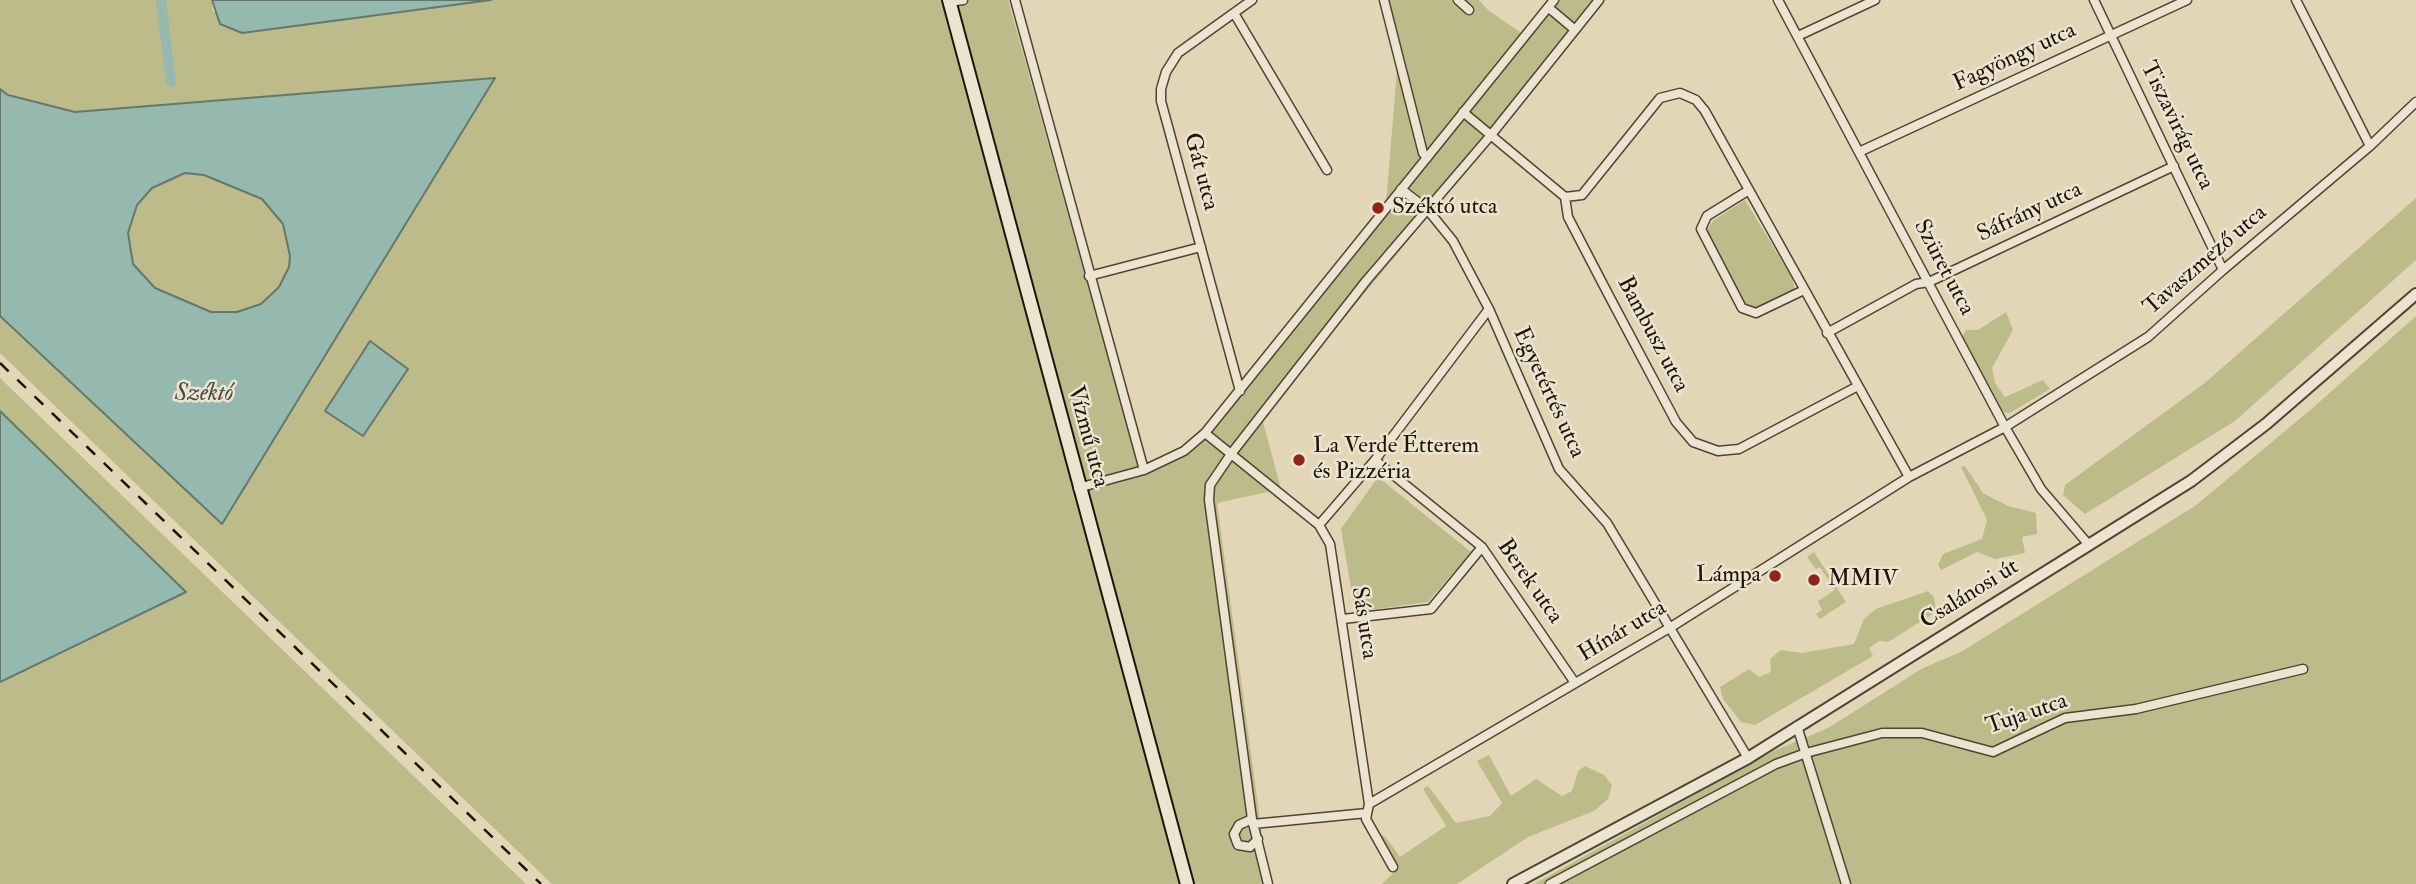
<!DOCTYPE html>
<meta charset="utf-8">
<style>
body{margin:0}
canvas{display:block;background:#e2d6b7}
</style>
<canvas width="2416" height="884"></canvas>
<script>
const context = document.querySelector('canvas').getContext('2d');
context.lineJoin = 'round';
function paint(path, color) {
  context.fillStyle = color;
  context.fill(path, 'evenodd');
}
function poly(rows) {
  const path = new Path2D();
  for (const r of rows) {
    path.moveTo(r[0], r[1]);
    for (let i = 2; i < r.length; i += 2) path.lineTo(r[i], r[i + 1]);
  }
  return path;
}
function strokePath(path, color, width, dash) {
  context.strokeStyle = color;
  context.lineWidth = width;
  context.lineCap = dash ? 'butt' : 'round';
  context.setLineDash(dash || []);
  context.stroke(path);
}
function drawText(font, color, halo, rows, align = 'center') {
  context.font = font + ' "IM FELL Double Pica",serif';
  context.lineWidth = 5;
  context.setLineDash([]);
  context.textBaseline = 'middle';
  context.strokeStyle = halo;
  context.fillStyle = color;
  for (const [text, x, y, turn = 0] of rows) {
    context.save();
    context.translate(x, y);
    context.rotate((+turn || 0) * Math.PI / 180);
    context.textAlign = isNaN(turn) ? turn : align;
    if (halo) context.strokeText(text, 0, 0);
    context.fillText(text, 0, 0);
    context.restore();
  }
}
const green = poly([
 [0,0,212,0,213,11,242,33,491,0,1008,0,1139,468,1178,450,1201,434,1386,204,1397,70,1383,0,1479,0,1488,10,1523,34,1547,0,1606,0,1262,418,1281,489,1217,503,1265,857,1273,884,552,884,0,353,0,316,222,524,495,79,75,112,8,95,0,89],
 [185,173,203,175,262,199,283,224,290,256,289,267,279,287,261,304,237,312,211,312,154,288,133,264,128,233,137,205,152,188],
 [2416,198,2416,260,2235,421,2085,514,2063,495,2065,485,2206,382],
 [1745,200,1792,278,1795,290,1758,309,1747,306,1706,231,1714,220],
 [2006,312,2013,330,1992,368,1995,383,2005,397,2043,380,2050,389,2010,413,2003,412,1962,337,1966,330,1978,330],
 [2416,316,2416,884,1534,884,1774,751,1828,728,1923,668,1961,652,2195,506,2315,406],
 [0,378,526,884,0,884,0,682,185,592,0,411],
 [1965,466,1983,493,2008,506,2036,513,2037,534,2022,537,2025,553,1995,559,1977,552,1941,570,1938,565,1943,554,1982,539,1987,520,1961,467],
 [1378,477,1471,552,1428,602,1355,612,1341,529],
 [1814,552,1846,602,1820,619,1816,614,1822,610,1818,601,1835,590,1820,567,1816,569,1807,557],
 [1928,591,1934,597,1936,612,1888,642,1879,641,1869,648,1873,656,1755,725,1741,722,1723,699,1720,687,1749,669,1759,677,1771,672,1770,659,1781,650,1802,653,1854,644,1864,619,1876,609],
 [1489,755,1511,796,1536,779,1562,796,1572,791,1578,771,1585,766,1604,775,1612,785,1608,799,1594,811,1528,837,1457,884,1382,884,1397,869,1379,837,1384,835,1400,857,1446,826,1423,789,1428,786,1456,823,1490,816,1502,803,1477,761]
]);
const water = poly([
 [212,0,491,0,242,33,220,24,212,0],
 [495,78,222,524,0,316,0,89,8,95,75,112,495,78],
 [185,173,204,175,262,199,283,224,290,256,289,267,279,287,261,304,237,312,211,312,155,288,133,264,128,233,137,205,152,188,185,173],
 [370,341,408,369,363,436,325,411,370,341],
 [0,411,186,592,0,682,0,411]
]);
const canal = poly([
 [161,0,171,82]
]);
const minor = poly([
 [1015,0,1144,470],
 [1384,0,1423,153,1427,158],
 [1458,0,1469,10],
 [1778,0,2005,427,2041,489,2089,545],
 [2094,0,2223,270],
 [2296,0,2370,146],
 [950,2,963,0],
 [1549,8,1574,29],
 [1234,13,1327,170],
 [1798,36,1875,0],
 [1463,112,1565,197,1568,217,1607,292,1676,422,1693,442,1718,451,1739,449,1858,386],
 [1859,152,2187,0],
 [1401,189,1427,209,1453,241,1489,309,1559,469,1607,523,1748,758],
 [1749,190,1707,216,1701,229,1742,308,1756,313,1804,290],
 [1565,197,1582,195,1660,98,1680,93,1696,100,1705,111,1909,477],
 [1089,276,1201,247],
 [1827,333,1916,284,1929,282,2174,166],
 [1240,391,1161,101,1161,89,1166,72,1178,53,1252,0],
 [1205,433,1319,525,1330,544,1369,804,1366,819,1393,867],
 [1375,460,1482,547,1575,683],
 [1078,488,1144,470,1184,451,1205,433,1554,0],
 [1319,525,1375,460,1489,309],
 [1343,619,1431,609,1482,547],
 [1797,726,1846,884],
 [1369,804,1671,627,1909,477,2005,427,2148,337,2223,270,2370,146,2416,102],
 [1252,819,1239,825,1234,834,1236,840,1238,845,1250,847,1258,839],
 [1253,824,1367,813],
 [1268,884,1252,819,1209,500,1210,485,1231,454,1366,281,1491,135,1599,0],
 [1550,884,1776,764,1806,753,1882,733,1922,733,1993,752,2065,718,2136,709,2303,669]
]);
const tertiary = poly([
 [1513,884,1748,758,2191,481,2266,424,2416,294]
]);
const secondary = poly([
 [949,0,1187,884]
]);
const rail = poly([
 [0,363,541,884]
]);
const markers = [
 [1378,208,7,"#8f2418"],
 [1299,460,7,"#8f2418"],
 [1775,576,7,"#8f2418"],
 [1814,580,7,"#8f2418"]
];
const streetNames = [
 ["Fagyöngy utca",2015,58,-25],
 ["Tiszavirág utca",2176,126,64],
 ["Gát utca",1200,172,75],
 ["Sáfrány utca",2030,213,-25],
 ["Tavaszmező utca",2206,261,-41],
 ["Szüret utca",1943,268,62],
 ["Bambusz utca",1652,335,62],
 ["Egyetértés utca",1548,393,65],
 ["Vízmű utca",1087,437,75],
 ["Berek utca",1529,582,55],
 ["Csalánosi út",1970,595,-32],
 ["Sás utca",1363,623,81],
 ["Hínár utca",1623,632,-31],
 ["Tuja utca",2027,715,-19]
];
const poiNames = [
 ["Széktó utca",1392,208],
 ["La Verde Étterem",1313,447],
 ["és Pizzéria",1313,473],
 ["Lámpa",1761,576,"right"],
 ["MMIV",1828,580]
];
const waterNames = [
 ["Széktó",204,395]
];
paint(green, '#bcbb89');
paint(water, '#95b9ae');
strokePath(water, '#66776b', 2);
strokePath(canal, '#95b9ae', 10);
strokePath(minor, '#504432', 11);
strokePath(tertiary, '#504432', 14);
strokePath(secondary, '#1f1406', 16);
strokePath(minor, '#ece4d0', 8);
strokePath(tertiary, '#ece4d0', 10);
strokePath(secondary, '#ece4d0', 12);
strokePath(rail, '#1f1406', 2.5, [12, 12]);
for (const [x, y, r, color] of markers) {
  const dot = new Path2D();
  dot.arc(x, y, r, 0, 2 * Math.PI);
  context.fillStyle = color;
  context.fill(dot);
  strokePath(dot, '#ece4d0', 2.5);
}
drawText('23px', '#1f1406', '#ece4d0', streetNames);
drawText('23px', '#1f1406', '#ece4d0', poiNames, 'left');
drawText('italic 24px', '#484e41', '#ece4d0', waterNames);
</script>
